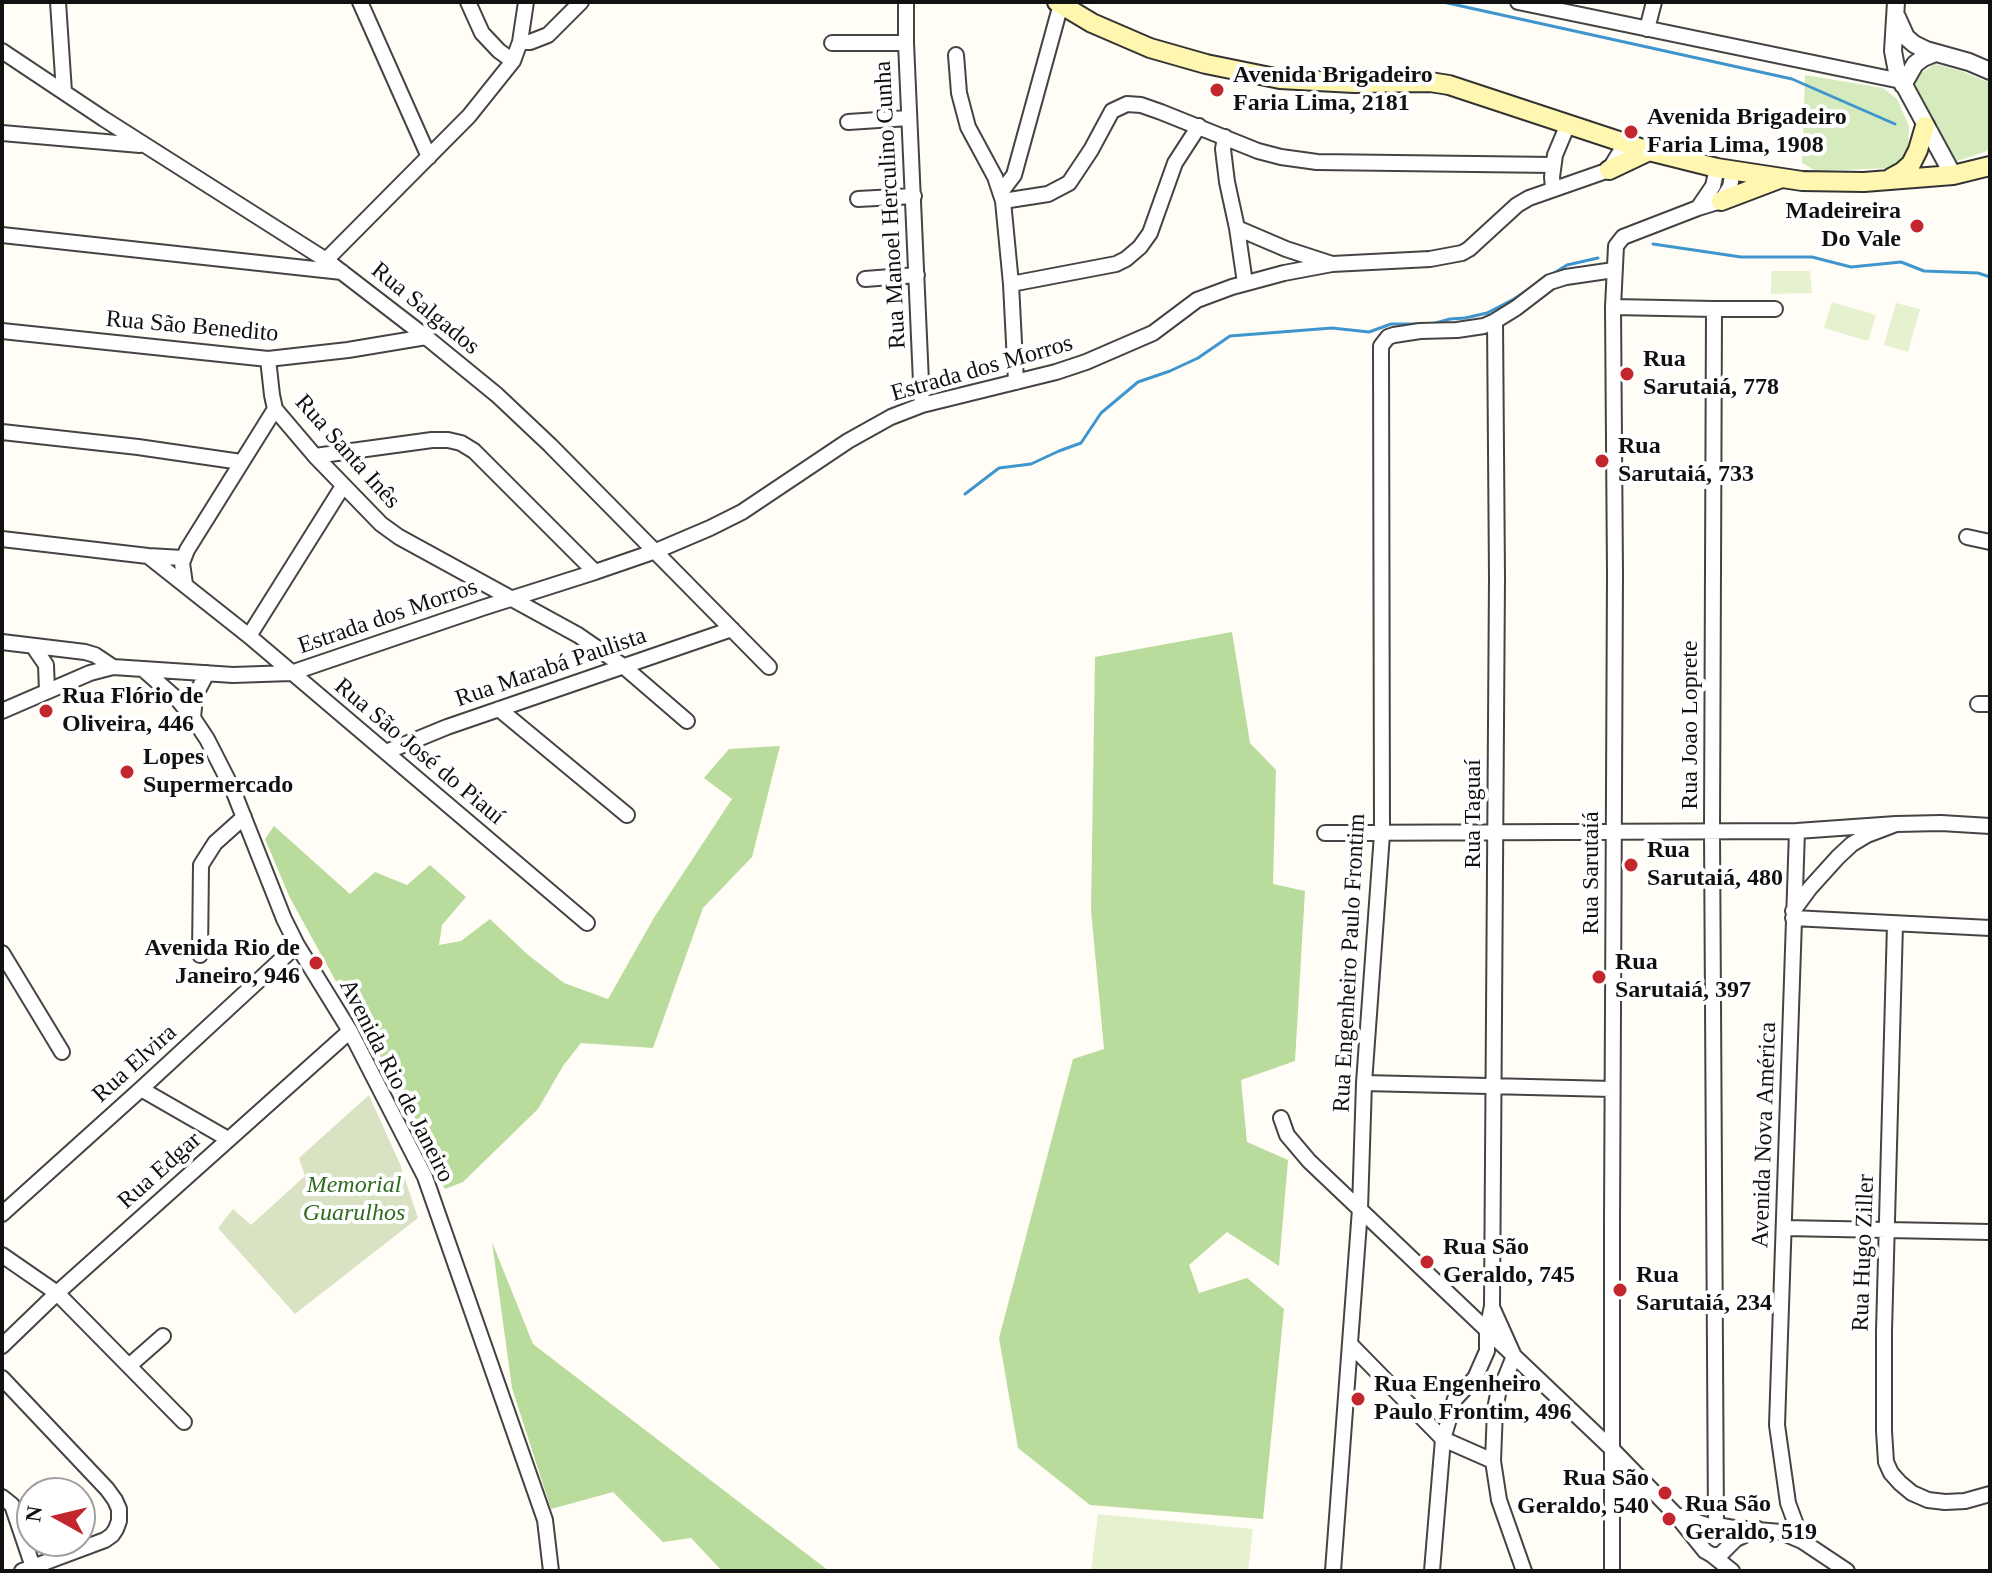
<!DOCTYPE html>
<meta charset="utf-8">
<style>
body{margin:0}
#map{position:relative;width:1992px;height:1573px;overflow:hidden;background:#fffdf5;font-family:Georgia,serif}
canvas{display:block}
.frame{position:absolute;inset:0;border:4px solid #111;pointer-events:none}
.north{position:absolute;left:16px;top:1477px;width:80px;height:80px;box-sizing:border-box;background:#fff;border:2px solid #a0a0a0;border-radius:50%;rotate:278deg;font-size:22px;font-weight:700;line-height:32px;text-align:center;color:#111}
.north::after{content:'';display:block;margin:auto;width:28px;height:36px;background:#c4262e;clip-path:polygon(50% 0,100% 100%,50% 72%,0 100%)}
</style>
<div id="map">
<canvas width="1992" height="1573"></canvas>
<div class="frame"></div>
<div class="north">N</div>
</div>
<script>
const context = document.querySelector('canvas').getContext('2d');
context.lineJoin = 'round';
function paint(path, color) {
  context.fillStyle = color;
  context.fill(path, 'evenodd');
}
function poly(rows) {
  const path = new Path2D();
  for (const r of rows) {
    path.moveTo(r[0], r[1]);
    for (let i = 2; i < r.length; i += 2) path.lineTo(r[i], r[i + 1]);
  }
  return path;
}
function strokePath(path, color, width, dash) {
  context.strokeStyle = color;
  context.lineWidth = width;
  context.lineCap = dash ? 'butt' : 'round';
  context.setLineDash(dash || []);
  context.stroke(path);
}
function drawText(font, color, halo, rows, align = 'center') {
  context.font = font + ' Georgia,serif';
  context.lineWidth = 8;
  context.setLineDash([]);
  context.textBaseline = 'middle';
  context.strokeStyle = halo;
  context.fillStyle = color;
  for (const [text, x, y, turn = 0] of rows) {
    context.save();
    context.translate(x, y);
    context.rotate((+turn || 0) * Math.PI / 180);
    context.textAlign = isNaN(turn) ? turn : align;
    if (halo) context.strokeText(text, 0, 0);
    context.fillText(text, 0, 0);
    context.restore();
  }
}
const green = poly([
 [1935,64,1961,71,1990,83,1990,150,1955,162,1913,85,1918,75],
 [1805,75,1883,88,1897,99,1909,126,1908,157,1891,168,1816,171,1802,163]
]);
const forest = poly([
 [1232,632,1250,743,1276,770,1273,884,1305,891,1295,1061,1241,1080,1247,1142,1288,1160,1279,1266,1227,1232,1189,1265,1199,1293,1247,1278,1284,1309,1263,1519,1090,1505,1018,1448,999,1338,1073,1059,1104,1049,1091,910,1095,657],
 [780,746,752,857,703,908,653,1048,581,1043,563,1066,538,1109,463,1182,445,1189,372,1047,290,898,265,839,274,826,350,894,375,872,407,885,430,865,466,897,442,925,439,945,461,941,490,919,527,954,564,983,608,999,655,916,732,799,704,778,729,749],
 [492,1242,533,1344,829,1571,722,1571,691,1538,663,1542,613,1492,551,1509,512,1388]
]);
const cemetery = poly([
 [369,1095,400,1164,418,1218,295,1314,218,1228,233,1209,251,1225,305,1176,299,1158]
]);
const pitch = poly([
 [1771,271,1810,271,1812,293,1771,294],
 [1832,302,1876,315,1868,341,1824,328],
 [1896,303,1920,309,1908,352,1884,345],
 [1098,1514,1253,1529,1248,1571,1091,1571]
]);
const stream = poly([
 [1443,2,1792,79,1895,124],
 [1653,244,1741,257,1812,257,1851,267,1901,262,1924,271,1978,273,1990,277],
 [1551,275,1567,265,1598,258],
 [965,494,999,468,1031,464,1059,451,1081,443,1101,413,1138,382,1170,371,1198,358,1230,336,1332,328,1369,332,1391,324,1432,324,1450,319,1465,318,1487,313,1514,299,1538,283]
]);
const minor = poly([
 [58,2,64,92],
 [360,2,429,157],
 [468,2,482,33,499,51,513,61],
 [906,2,906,43,922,405],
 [1518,2,1901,81],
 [1647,29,1654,2],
 [520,42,526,2],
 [832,43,906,43],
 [2,51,104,119,326,260,426,337,497,395,550,445,769,667],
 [956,55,959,93,968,127,995,177,1003,201,1011,284,1016,382],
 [848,122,909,118],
 [2,133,140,145],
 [1225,137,1223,149,1227,182,1237,228,1286,249,1332,264],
 [1553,188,1552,177,1555,155,1568,124],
 [1001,192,1014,175,1061,4],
 [858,199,914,196],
 [1003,201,1048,194,1069,183,1091,150,1112,111,1127,104,1141,105,1161,112,1258,151,1281,157,1317,162,1553,165],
 [1698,208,1713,186,1717,168],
 [1237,228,1245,283],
 [2,235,342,272],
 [326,260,469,116,513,61,520,42,530,42,548,35,581,2],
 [865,279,917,275],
 [1011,284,1116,264,1126,259,1140,247,1150,233,1175,163,1199,126],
 [1613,307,1714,309,1775,309],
 [1714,309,1712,831,1716,1525],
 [2,331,268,359,348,350,426,337],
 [268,359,272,395,275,409,315,456,381,524,399,537,578,635,623,666,687,721],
 [2,432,138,447,241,462],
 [315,456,432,440,448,440,461,443,474,451,595,572],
 [1967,537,1990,542],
 [2,539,148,556,183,558],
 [148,556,249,636,587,923],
 [185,584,182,563,187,550,275,409],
 [249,636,343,486],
 [2,642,85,652,95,655,113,667],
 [33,646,46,665,47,691],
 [144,670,178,700,193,718,207,739,233,790,284,919,297,945,350,1031,425,1177,545,1520,551,1571],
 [1978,704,1990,704],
 [499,709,627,815],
 [2,711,90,673,113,667,233,675,291,673,482,608,595,572,656,551,710,528,742,512,848,441,891,417,922,405,1056,372,1086,362,1153,333,1197,300,1232,287,1284,273,1332,264,1430,259,1462,253,1469,249,1517,205,1529,198,1609,170,1625,144],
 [193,718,195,696,207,673],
 [386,752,447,727,732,629],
 [1797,831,1777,1425,1788,1503,1802,1541],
 [1325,833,1797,831,1896,824],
 [1793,911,1810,888,1838,857,1852,844,1867,835,1896,824,1941,823,1990,826],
 [1793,918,1990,928],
 [1895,924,1884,1331,1884,1431,1886,1462,1891,1473,1900,1483,1912,1493,1928,1500,1945,1502,1965,1501,1990,1494],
 [2,953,62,1052],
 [200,955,201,865,215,843,244,817],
 [1364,1083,1612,1089],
 [141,1089,228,1139],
 [1281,1118,1287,1135,1309,1161,1613,1450,1676,1515,1705,1551,1712,1555,1720,1555,1736,1539,1758,1529],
 [2,1214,141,1089,297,945],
 [1784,1228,1990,1232],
 [2,1255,57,1293,184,1422],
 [1492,1307,1514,1356,1506,1376,1499,1389,1495,1409,1493,1461,1499,1500,1524,1571],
 [1350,1344,1443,1439,1493,1461],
 [2,1346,57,1293,350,1031],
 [130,1365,163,1336],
 [2,1378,107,1489,115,1500,119,1509,119,1521,116,1529,112,1535,105,1540,22,1571],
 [1475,1378,1487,1351,1487,1330,1492,1306,1497,578,1495,321],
 [2,1497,12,1505,33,1567],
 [1613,1504,1620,1495,1629,1490,1648,1488],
 [1676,1515,1709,1526,1716,1525,1734,1528,1781,1532,1802,1541,1847,1571],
 [1712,1555,1732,1571],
 [1333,1571,1360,1209,1364,1083,1382,834,1381,346,1388,337,1394,335,1420,331,1457,330,1484,326,1495,321,1516,308,1550,282,1566,277,1614,270],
 [1432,1571,1443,1439,1455,1399,1475,1378,1499,1389],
 [1612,1571,1612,1225,1615,574,1613,307,1616,246,1623,237,1698,208,1721,201,1730,187,1733,170]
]);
const tertiary = poly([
 [1896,2,1893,51,1897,72,1953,175],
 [1897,17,1906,37,1914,44,1926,50,1969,62,1990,71],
 [1903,85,1915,64,1923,58,1935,53]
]);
const secondary = poly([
 [1057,2,1092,23,1150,48,1206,64,1280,79,1354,83,1430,82,1449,85,1649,151,1717,168,1802,181,1864,182,1953,175,1990,166],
 [1609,170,1649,151],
 [1891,178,1902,172,1911,164,1918,150,1925,126],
 [1721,201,1779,179]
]);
const markers = [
 [1217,90,8,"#c4262e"],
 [1631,132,8,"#c4262e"],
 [1917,226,8,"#c4262e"],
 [1627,374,8,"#c4262e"],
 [1602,461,8,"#c4262e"],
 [46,711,8,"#c4262e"],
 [127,772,8,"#c4262e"],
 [1631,865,8,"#c4262e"],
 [316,963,8,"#c4262e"],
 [1599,977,8,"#c4262e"],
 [1427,1262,8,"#c4262e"],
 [1620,1290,8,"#c4262e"],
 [1358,1399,8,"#c4262e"],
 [1665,1493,8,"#c4262e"],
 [1669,1519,8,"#c4262e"]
];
const poiNames = [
 ["Avenida Brigadeiro",1233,76],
 ["Faria Lima, 2181",1233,104],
 ["Avenida Brigadeiro",1647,118],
 ["Faria Lima, 1908",1647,146],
 ["Madeireira",1901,212,"right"],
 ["Do Vale",1901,240,"right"],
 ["Rua",1643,360],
 ["Sarutaiá, 778",1643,388],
 ["Rua",1618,447],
 ["Sarutaiá, 733",1618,475],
 ["Rua Flório de",62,697],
 ["Oliveira, 446",62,725],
 ["Lopes",143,758],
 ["Supermercado",143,786],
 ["Rua",1647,851],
 ["Sarutaiá, 480",1647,879],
 ["Avenida Rio de",300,949,"right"],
 ["Janeiro, 946",300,977,"right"],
 ["Rua",1615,963],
 ["Sarutaiá, 397",1615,991],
 ["Rua São",1443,1248],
 ["Geraldo, 745",1443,1276],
 ["Rua",1636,1276],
 ["Sarutaiá, 234",1636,1304],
 ["Rua Engenheiro",1374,1385],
 ["Paulo Frontim, 496",1374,1413],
 ["Rua São",1649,1479,"right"],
 ["Geraldo, 540",1649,1507,"right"],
 ["Rua São",1685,1505],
 ["Geraldo, 519",1685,1533]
];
const streetNames = [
 ["Rua Manoel Herculino Cunha",891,205,-93],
 ["Rua Salgados",425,309,39],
 ["Rua São Benedito",192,327,5],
 ["Estrada dos Morros",982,369,-16],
 ["Rua Santa Inês",347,452,48],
 ["Estrada dos Morros",388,617,-19],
 ["Rua Marabá Paulista",551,668,-19],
 ["Rua Joao Loprete",1691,725,-90],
 ["Rua São José do Piauí",419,752,40],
 ["Rua Taguaí",1474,814,-90],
 ["Rua Sarutaiá",1592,873,-90],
 ["Rua Engenheiro Paulo Frontim",1350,963,-87],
 ["Rua Elvira",135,1064,-42],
 ["Avenida Rio de Janeiro",396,1081,63],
 ["Avenida Nova América",1765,1135,-88],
 ["Rua Edgar",160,1171,-42],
 ["Rua Hugo Ziller",1864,1253,-88]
];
const parkNames = [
 ["Memorial",354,1186],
 ["Guarulhos",354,1214]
];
paint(green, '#d5ebbd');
paint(forest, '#b9dc9c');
paint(cemetery, '#d9e3c4');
paint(pitch, '#e6f2cf');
strokePath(stream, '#3f96cf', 3);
strokePath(minor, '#444', 18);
strokePath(tertiary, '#444', 20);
strokePath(secondary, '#333', 22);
strokePath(minor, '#fff', 14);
strokePath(tertiary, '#fff', 16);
strokePath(secondary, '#fff6b0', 18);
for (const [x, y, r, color] of markers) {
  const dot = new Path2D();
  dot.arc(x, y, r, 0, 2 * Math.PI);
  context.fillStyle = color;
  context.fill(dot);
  strokePath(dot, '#fff', 3);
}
drawText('bold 24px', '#111', '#fff', poiNames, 'left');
drawText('24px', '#111', '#fff', streetNames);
drawText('italic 24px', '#2f6b1f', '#fff', parkNames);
</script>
